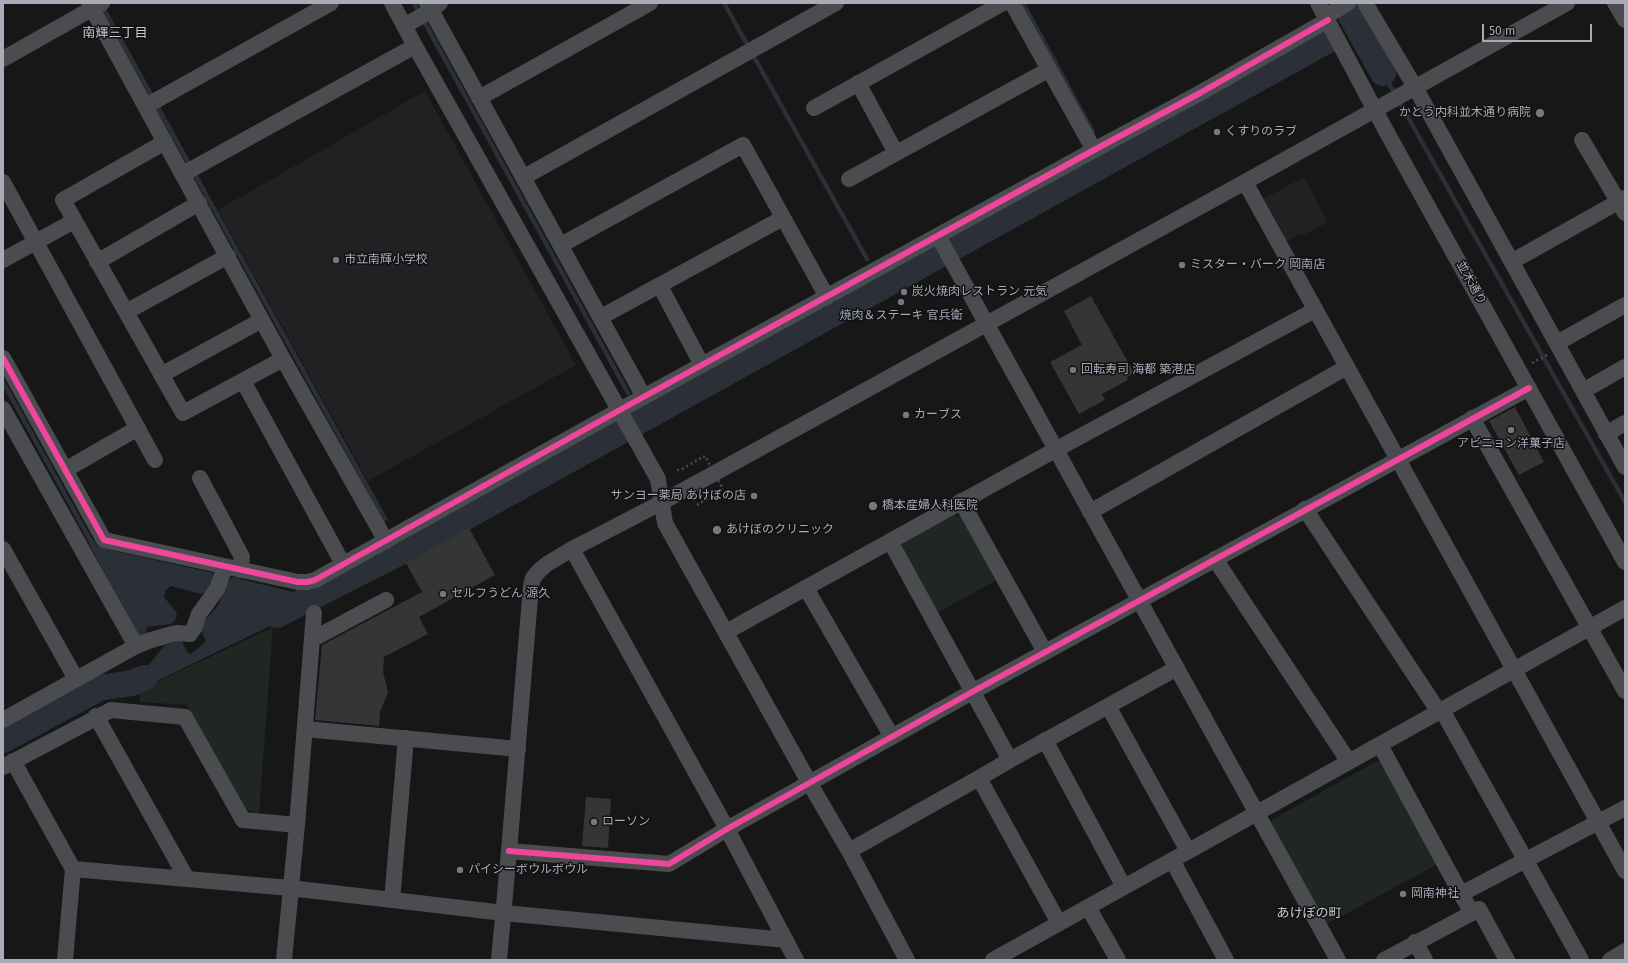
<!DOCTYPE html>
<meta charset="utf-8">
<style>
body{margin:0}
#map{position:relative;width:1628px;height:963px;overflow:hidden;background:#171717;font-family:"Fira Sans",sans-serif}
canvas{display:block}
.frame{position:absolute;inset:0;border:4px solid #a9abb7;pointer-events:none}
.scale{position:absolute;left:1482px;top:24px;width:110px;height:18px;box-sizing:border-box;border:2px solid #a9abb7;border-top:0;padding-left:5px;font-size:12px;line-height:14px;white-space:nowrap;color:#a9abb7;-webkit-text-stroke:3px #111113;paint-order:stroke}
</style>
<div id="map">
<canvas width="1628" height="963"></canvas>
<div class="frame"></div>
<div class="scale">50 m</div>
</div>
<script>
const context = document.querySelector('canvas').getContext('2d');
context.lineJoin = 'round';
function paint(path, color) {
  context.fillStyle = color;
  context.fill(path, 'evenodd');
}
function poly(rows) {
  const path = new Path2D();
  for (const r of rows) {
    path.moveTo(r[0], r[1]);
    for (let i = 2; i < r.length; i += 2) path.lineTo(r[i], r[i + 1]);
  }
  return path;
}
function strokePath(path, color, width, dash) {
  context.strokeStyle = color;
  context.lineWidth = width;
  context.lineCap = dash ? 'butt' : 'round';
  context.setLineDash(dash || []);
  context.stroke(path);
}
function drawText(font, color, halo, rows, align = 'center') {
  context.font = font + ' "Fira Sans","Noto Sans JP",sans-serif';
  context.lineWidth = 3;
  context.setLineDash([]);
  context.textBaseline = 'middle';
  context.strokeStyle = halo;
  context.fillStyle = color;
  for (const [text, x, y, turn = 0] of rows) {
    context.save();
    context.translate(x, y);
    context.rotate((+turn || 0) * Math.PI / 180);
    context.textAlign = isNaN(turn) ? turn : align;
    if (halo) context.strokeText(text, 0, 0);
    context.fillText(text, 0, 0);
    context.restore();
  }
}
const built = poly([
 [425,91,576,365,368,481,218,210],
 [1304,177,1328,222,1302,236,1301,234,1286,242,1263,199]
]);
const green = poly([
 [955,515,964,517,998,579,934,615,899,552,903,543],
 [273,627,259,814,244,809,187,705,140,702,140,688,157,682],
 [1377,761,1384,763,1438,864,1327,924,1270,823,1273,819]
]);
const water = poly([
 [94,540,98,547,213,573,215,581,224,585,232,577,297,593,311,588,309,607,157,681,129,691,111,690,110,682,122,680,146,668,165,645,176,641,182,641,187,652,191,654,202,645,206,640,201,631,203,623,219,604,221,597,208,590,201,594,171,586,165,591,164,597,177,613,175,620,171,624,147,627,146,633,139,637,89,544]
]);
const stream = poly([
 [414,3,628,393],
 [724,3,867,259],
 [1023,3,1093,132],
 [102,6,385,519],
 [1351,16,1365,8],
 [1383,73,1625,502],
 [1105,153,1109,161],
 [880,281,883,286],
 [3,382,94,547],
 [640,414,642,418],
 [400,547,402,551]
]);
const river = poly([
 [1344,3,1383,73],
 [277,615,422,541,1328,40],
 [3,740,99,688,132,683,144,678]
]);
const building = poly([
 [1091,296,1134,373,1127,377,1128,380,1102,394,1105,400,1079,414,1050,362,1082,345,1064,311],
 [1515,407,1544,462,1519,475,1489,421],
 [469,528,495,575,419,617,428,634,384,657,383,672,388,692,380,712,379,726,315,720,322,645,422,592,406,563],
 [586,797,611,799,608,848,582,846]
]);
const path = poly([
 [1532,363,1547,355],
 [677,470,682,469,703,457],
 [697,505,721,490]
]);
const minor = poly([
 [89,3,283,359,386,541],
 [392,3,415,46,658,479,665,523,810,784,849,851,907,960],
 [427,3,644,397],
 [1012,3,1094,150],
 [1318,3,1385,129,1625,562],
 [1365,3,1415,87,1625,467],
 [1615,3,1625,20],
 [1326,16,1348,3],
 [404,26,425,14,440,3],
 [3,59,102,3],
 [858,83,896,153],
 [479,98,650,3],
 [146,106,331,3],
 [814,108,1003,3],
 [1582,140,1625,213],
 [165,142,63,200,183,413,283,359],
 [183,174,415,46],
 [524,177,836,3],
 [849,179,1048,70],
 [3,182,155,460],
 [1245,182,1625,871],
 [938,236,1338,960],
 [561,245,743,145,827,297],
 [3,260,74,221],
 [1513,261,1625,198],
 [97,262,199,203],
 [660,286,702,365],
 [126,312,228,256],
 [601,317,783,218],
 [1557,343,1625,305],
 [3,358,104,540,298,582,307,582,315,580,627,406,1094,150,1200,93,1328,20],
 [161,375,262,320],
 [243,381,343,564],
 [1583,391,1625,367],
 [3,409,136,646],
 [1472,418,1625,691],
 [1606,434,1625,423],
 [65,470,138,428],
 [200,478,242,557,240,570],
 [961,501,1045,652],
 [1305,509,1439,712],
 [1090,512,1347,367],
 [890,541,1010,760,979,778,1059,923],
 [3,549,76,679],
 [572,549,727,829,796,960],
 [1215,559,1349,762],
 [806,588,892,737],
 [726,632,1055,450,1315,310],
 [313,639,386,600],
 [1108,706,1188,851],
 [1442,710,1581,960],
 [96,716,187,879],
 [3,720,136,646,148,641,172,634,178,633,190,634,194,628,199,614,217,589,225,567],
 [305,729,518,749],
 [1045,740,1124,887],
 [1380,745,1461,894],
 [1010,760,1177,668],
 [13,761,73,869,65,960],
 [3,767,111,710,185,717,243,820,297,825],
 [509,851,669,864,727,829,972,692,1529,388],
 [849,851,979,778],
 [1172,860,1226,960],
 [73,869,290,888,504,913,786,940],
 [392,900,406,738],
 [1088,907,1118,960],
 [1472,913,1479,909,1507,960],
 [1415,942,1425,960],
 [284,960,297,825,314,613],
 [499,960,509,851,531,586,533,578,539,571,547,564,572,549,653,507,1245,182,1567,3],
 [993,960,1625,608],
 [1384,960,1472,913,1461,894,1625,808],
 [1610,960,1625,951]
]);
const pathBridge = poly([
 [703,457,705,456,723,489,721,490]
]);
const cycleway = poly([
 [3,358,104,540,298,582,307,582,315,580,627,406,1094,150,1200,93,1328,20],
 [509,851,669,864,727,829,972,692,1529,388]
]);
const markers = [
 [1540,113,5,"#76777f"],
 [1217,132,4,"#76777f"],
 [336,260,4,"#76777f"],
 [1182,265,4,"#76777f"],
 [904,292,4,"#76777f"],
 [901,302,4,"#76777f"],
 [1073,370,4,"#76777f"],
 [906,415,4,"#76777f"],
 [1511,430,4,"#76777f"],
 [754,496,4,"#76777f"],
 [873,506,5,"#76777f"],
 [717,530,5,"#76777f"],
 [443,594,4,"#76777f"],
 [594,822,4,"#76777f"],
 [460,870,4,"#76777f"],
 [1403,894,4,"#76777f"]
];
const poiNames = [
 ["かとう内科並木通り病院",1531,113,"right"],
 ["くすりのラブ",1225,132],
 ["市立南輝小学校",344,260],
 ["ミスター・バーク 岡南店",1190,265],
 ["炭火焼肉レストラン 元気",912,292],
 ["焼肉＆ステーキ 官兵衛",901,316,"center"],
 ["回転寿司 海都 築港店",1081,370],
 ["カーブス",914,415],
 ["アビニョン洋菓子店",1511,444,"center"],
 ["サンヨー薬局 あけぼの店",746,496,"right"],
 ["橋本産婦人科医院",882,506],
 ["あけぼのクリニック",726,530],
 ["セルフうどん 源久",451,594],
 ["ローソン",602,822],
 ["パイシーボウルボウル",468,870],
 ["岡南神社",1411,894]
];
const streetNames = [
 ["並木通り",1471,283,61]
];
const neighbourhoodNames = [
 ["南輝三丁目",115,33],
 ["あけぼの町",1309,913]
];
paint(built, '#212123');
paint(green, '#202621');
paint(water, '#2b3038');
strokePath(stream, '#2b3038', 4.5);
strokePath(river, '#2b3038', 26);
paint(building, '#353536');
strokePath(path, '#4d4d51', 2.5, [2, 3]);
strokePath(minor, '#4b4c50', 16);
strokePath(pathBridge, '#4d4d51', 2.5, [2, 3]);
strokePath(cycleway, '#ed469a', 6);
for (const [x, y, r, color] of markers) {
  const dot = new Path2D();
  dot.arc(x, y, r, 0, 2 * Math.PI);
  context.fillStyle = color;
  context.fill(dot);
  strokePath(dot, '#111113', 1.5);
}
drawText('12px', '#a9abb7', '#111113', poiNames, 'left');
drawText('12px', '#a9abb7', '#111113', streetNames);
drawText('13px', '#cacbd3', '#111113', neighbourhoodNames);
</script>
